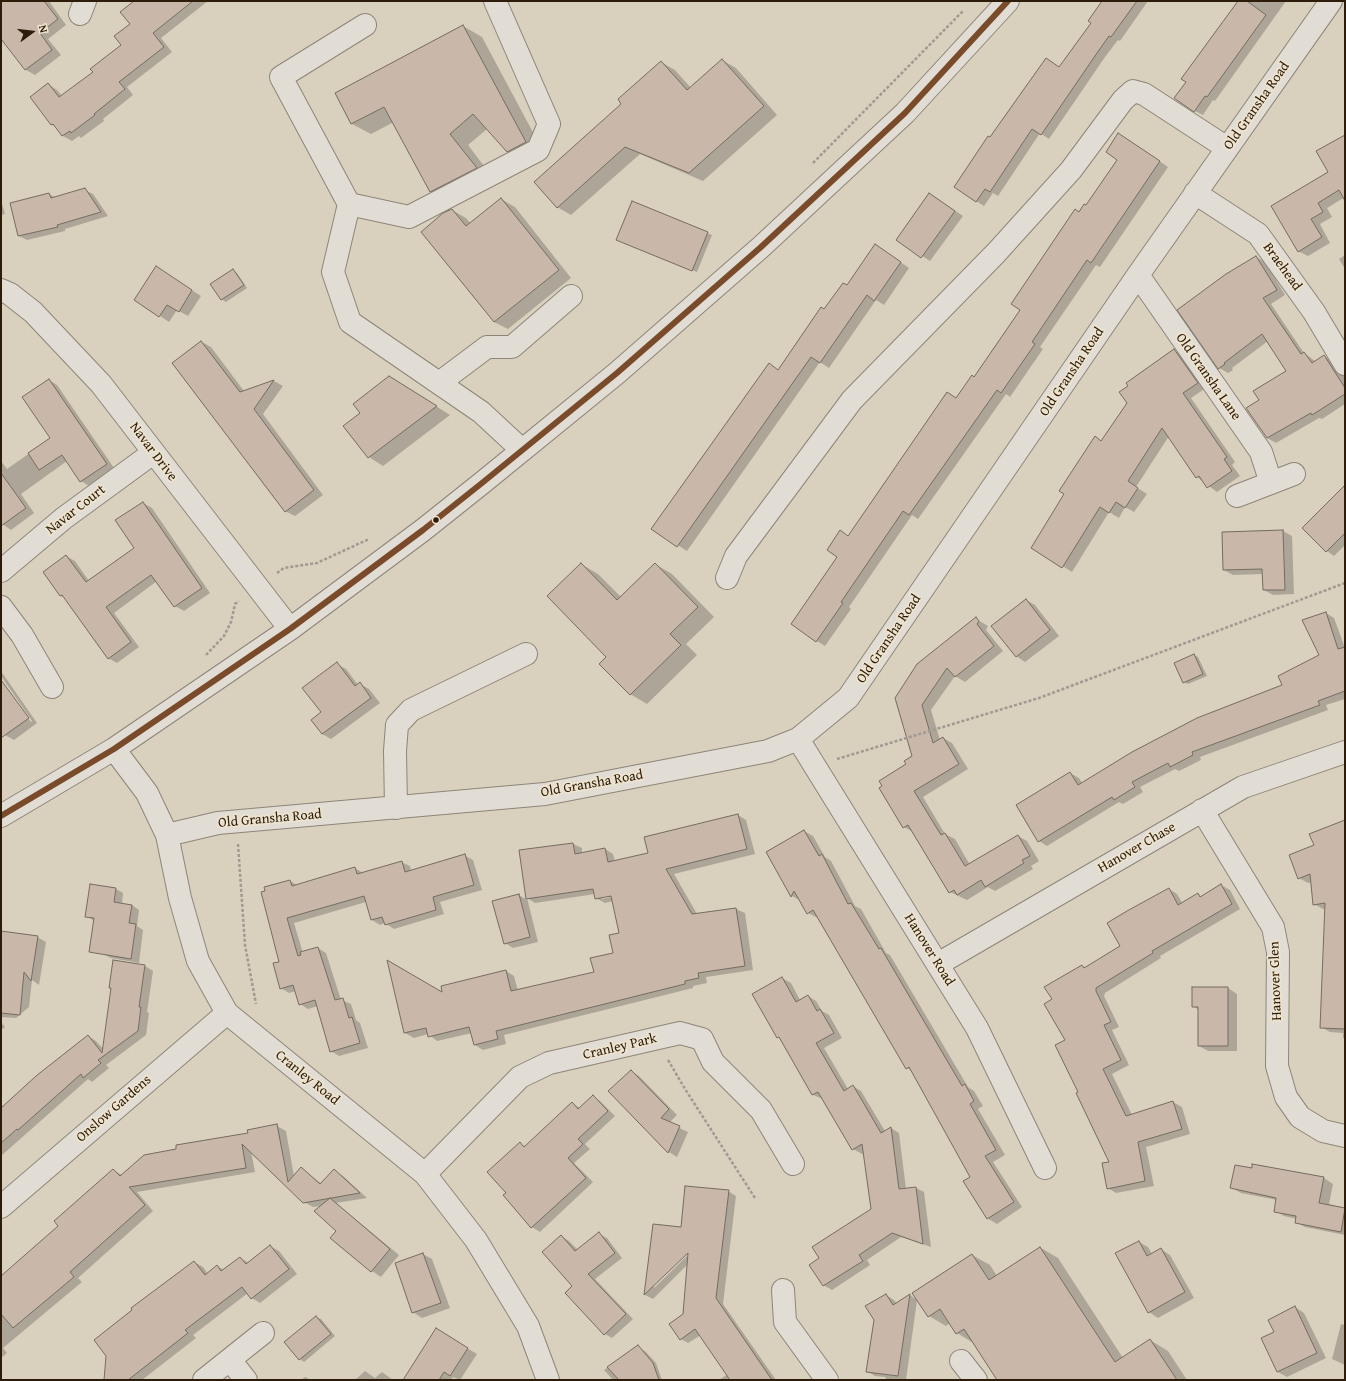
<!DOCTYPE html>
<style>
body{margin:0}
#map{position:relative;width:1346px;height:1381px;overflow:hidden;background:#d9d0be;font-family:"Gentium Book Plus",serif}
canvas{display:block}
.frame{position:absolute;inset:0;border:2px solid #2c1c09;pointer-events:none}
.north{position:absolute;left:12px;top:12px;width:40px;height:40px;-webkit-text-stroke:3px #ede3ce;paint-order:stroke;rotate:75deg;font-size:11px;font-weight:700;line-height:16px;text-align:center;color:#2c1c09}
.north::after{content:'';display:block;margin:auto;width:14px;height:18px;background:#2c1c09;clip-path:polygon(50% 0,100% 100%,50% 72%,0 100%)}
</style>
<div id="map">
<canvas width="1346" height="1381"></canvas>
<div class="frame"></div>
<div class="north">N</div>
</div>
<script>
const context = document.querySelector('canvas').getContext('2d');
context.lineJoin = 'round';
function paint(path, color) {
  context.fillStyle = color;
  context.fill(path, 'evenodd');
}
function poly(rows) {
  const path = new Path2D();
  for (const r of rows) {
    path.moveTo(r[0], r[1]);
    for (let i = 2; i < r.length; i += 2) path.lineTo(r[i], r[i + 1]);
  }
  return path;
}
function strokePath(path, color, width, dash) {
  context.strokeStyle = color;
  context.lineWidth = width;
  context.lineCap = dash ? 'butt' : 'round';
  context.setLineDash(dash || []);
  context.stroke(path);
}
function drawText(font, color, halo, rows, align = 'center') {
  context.font = font + ' "Gentium Book Plus",serif';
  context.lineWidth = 3.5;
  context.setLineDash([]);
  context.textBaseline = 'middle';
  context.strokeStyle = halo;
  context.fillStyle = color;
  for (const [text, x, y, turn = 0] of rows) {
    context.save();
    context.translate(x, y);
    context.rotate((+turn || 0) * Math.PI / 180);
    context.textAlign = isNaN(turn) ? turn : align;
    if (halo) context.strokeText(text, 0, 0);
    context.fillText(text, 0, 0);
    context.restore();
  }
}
const shadow = poly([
 [1,1,49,1,66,25,48,39,61,55,35,75,26,70,7,45,1,33],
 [135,1,208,1,161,38,172,52,127,87,133,95,103,119,104,121,81,138,79,136,72,141,63,136,57,128,51,124,48,84,57,90,62,96,94,72,122,45,131,24],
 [1103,1,1148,1,1120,41,1118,40,1105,57,1049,139,1040,133,998,196,993,193,984,206,976,201,991,138,1046,59,1060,68,1092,23],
 [1239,1,1286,1,1215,101,1213,100,1203,115,1195,111],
 [463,26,482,37,544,153,526,162,507,151,487,129,468,145,494,179,449,202,430,191,394,122,371,134,352,124,336,94],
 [722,60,736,68,777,115,703,181,640,154,571,215,557,207,623,104,661,62,675,70,691,88],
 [1345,136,1345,197,1327,208,1332,217,1320,224,1330,243,1308,256,1298,251],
 [1127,139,1168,167,1100,267,1096,265,1040,347,1043,349,1010,397,1006,394,918,519,912,515,849,607,851,609,825,646,817,641,792,624,838,557,849,537,974,378,1021,309,1079,213,1087,206,1118,160],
 [85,190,93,194,108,216,65,229,65,231,27,240,19,236,49,194,56,198],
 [930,194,963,216,930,261,898,240],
 [501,199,515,207,571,278,508,329,494,322,422,232,452,210,466,218,471,224],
 [1,200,5,214,1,215],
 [707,233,712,235,697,272,621,242],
 [876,245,909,268,884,305,876,300,829,368,820,362,687,551,653,529,769,365,779,370,825,310,847,286],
 [1345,255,1345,269,1339,259],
 [1256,257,1265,262,1285,295,1271,304,1304,353,1315,361,1324,356,1333,361,1345,377,1345,404,1322,419,1319,418,1276,443,1267,438,1260,401,1287,372,1268,341,1232,368,1233,370,1228,373,1219,368],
 [156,267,201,296,188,316,177,310,169,322,135,299],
 [233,270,237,273,247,288,226,302,221,299],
 [202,342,211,347,244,391,274,381,283,386,263,414,323,495,295,516,285,511],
 [1175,351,1184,356,1206,388,1191,398,1235,462,1232,465,1240,476,1217,492,1197,477,1169,436,1136,487,1147,494,1134,512,1125,507,1119,518,1109,512,1072,572,1032,547,1102,442],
 [49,380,57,385,114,468,89,486,81,481,67,461,21,494,34,513,11,530,1,523,1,461,7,469,51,438],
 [403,385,450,415,383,466,369,457,344,427],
 [1345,486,1345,545,1334,556,1327,551],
 [143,503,152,508,210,593,184,611,175,606,157,581,114,613,139,647,117,663,108,658,66,599,61,596,44,572,66,556,75,561,89,581,135,548],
 [1283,531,1292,536,1294,594,1273,595,1264,590,1263,574,1233,575,1224,570],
 [581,564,598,574,621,597,655,564,672,574,714,617,686,644,697,655,647,704,630,694,608,657],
 [1026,600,1035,605,1059,636,1025,662,1016,656],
 [1326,613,1334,618,1345,648,1345,699,1326,705,1328,710,1200,757,1201,760,1179,771,1175,769,1140,787,1143,792,1123,804,1119,802,1047,846,1039,841,1017,805,1070,773,1079,778,1082,783,1283,686,1320,655],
 [976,619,988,626,986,630,1003,651,965,682,955,676,931,710,940,740,943,738,952,743,968,769,923,797,945,834,955,839,970,865,1018,836,1027,841,1039,861,1031,866,1033,869,995,891,988,887,967,900,950,892,913,832,904,827,913,756,896,698],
 [1194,655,1198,657,1207,676,1188,684,1184,682],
 [337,664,346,669,358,685,360,684,369,689,380,703,331,739,322,734,322,713],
 [1,671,37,723,14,740,5,735,1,729,1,680,31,722,32,721,1,676],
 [738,815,746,820,755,854,674,874,697,914,736,909,745,913,753,970,706,977,707,983,693,986,693,988,504,1035,506,1044,483,1050,475,1045,472,1033,437,1041,428,1034,414,1038,405,1033,389,962,444,994,506,971,514,976,518,991,595,973,614,953,620,934,613,901,605,903,596,898,595,894,535,903,527,898,538,942,513,948,505,943,519,895,527,900,520,851,573,844,582,848,582,854,605,849,613,854,615,862,649,854],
 [616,896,602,899,602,897],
 [1344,819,1345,819,1345,907,1323,909,1314,904,1312,882,1308,883,1299,878,1315,846,1345,822],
 [804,831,813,836,825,857,831,861,855,906,861,909,886,953,890,955,968,1087,974,1091,983,1106,978,1109,1005,1155,993,1162,1022,1207,997,1224,987,1218,971,1177,912,1071,907,1068,818,918,808,913,801,901,792,896,767,852],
 [464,855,473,860,482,890,440,902,444,914,394,929,385,923,380,925,372,920,366,902,294,923,303,953,318,948,326,953,341,1000,351,1004,356,1020,360,1023,368,1048,339,1056,331,1051,318,1006,308,1009,300,1004,296,991,289,993,281,988,280,962,290,881,297,885,355,868,363,873,401,862,410,866,411,871],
 [1221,885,1230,890,1240,909,1160,956,1161,958,1105,993,1104,996,1119,1027,1112,1030,1129,1065,1112,1074,1132,1115,1173,1102,1182,1107,1190,1134,1146,1147,1154,1186,1116,1193,1108,1188,1110,1163,1080,1092,1067,1040,1053,999,1082,966,1086,968,1122,946,1169,889,1177,894,1183,904,1198,895,1202,897],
 [116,889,123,893,122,904,132,905,139,910,137,926,143,930,139,963,111,958,103,954,94,921,87,916],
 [1345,912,1345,1039,1343,1038,1343,1033,1330,1032,1321,1027],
 [1,932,37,937,46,942,39,985,32,980,29,1007,16,1018,1,1017],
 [145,966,153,971,147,1012,149,1013,146,1035,106,1065,109,1068,92,1082,88,1079,1,1156,1,1104,4,1107,88,1036,96,1041,104,1050,112,989,110,988],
 [782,978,791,983,800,1000,808,996,816,1001,822,1011,829,1015,842,1038,824,1048,848,1089,853,1086,861,1091,885,1131,891,1128,899,1133,906,1189,916,1188,924,1192,931,1247,901,1237,867,1260,870,1265,832,1290,823,1285,821,1259,872,1210,864,1153,862,1154,853,1149,823,1099,813,1095,782,1040,778,1037],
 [1193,988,1228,988,1237,994,1237,1051,1208,1051,1199,1046,1199,1010,1193,1006],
 [1,1022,5,1027,1,1030],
 [631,1071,639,1076,677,1115,669,1123,688,1132,677,1157,669,1152,610,1091],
 [593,1096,600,1101,615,1116,585,1144,590,1149,574,1163,593,1182,540,1232,532,1227,504,1195,507,1193,520,1144,526,1147,572,1103,580,1108],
 [277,1126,286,1131,294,1176,301,1168,322,1184,334,1171,343,1176,367,1198,336,1203,399,1255,381,1277,372,1271,331,1238,337,1231,322,1206,313,1207,304,1202,251,1151,255,1172,137,1192,153,1211,78,1278,82,1282,3,1348,7,1353,1,1358,1,1277,59,1226,113,1170,122,1175],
 [1253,1166,1324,1178,1333,1184,1329,1204,1345,1208,1345,1235,1305,1227,1296,1222,1297,1219,1284,1216,1275,1211,1277,1200,1241,1193,1232,1188,1252,1169],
 [728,1191,736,1196,723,1304,776,1380,719,1380,728,1374,701,1335,688,1343,681,1339,688,1264,653,1299,645,1295,653,1225,682,1228],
 [691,1248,693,1250,654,1288,654,1285],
 [599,1234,607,1238,622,1258,595,1279,633,1319,612,1338,605,1334,574,1286,561,1236,569,1241,578,1250],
 [1139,1242,1148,1247,1152,1254,1161,1249,1170,1255,1194,1298,1158,1318,1149,1312],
 [270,1246,279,1251,297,1274,260,1303,252,1298,248,1293,193,1335,196,1338,142,1380,105,1380,194,1262,203,1267,208,1274,217,1266,224,1270,240,1258,249,1263],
 [1041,1248,1058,1258,1123,1358,1150,1340,1168,1351,1187,1380,1008,1380,975,1344,957,1333,950,1323,946,1326,929,1316,972,1255,990,1265,997,1276],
 [423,1254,432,1259,450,1308,422,1318,413,1312],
 [886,1295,894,1300,897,1304,910,1295,917,1300,906,1380,887,1380,885,1377,875,1376,867,1371],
 [1295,1307,1304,1313,1326,1358,1287,1377,1278,1372],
 [316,1317,321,1319,335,1336,304,1362,300,1359],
 [1341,1324,1345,1325,1345,1365,1332,1359],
 [445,1335,477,1354,460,1380,453,1377,451,1380,424,1380],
 [638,1347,646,1352,656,1363,662,1380,613,1380,604,1370],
 [365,1371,375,1378,382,1372,393,1380,355,1380],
 [305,1377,311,1380,301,1380]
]);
const building = poly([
 [1,1,44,1,58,19,40,33,52,50,25,70,1,39,1,1],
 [134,1,193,1,153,33,164,47,119,82,125,89,94,114,95,115,71,133,70,131,62,136,53,124,51,125,30,97,48,83,59,97,93,72,90,69,121,45,114,36,130,24,120,12,134,1],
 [1102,1,1137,1,1111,37,1109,36,1097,53,1041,135,1032,129,990,192,985,189,976,202,954,187,988,136,990,137,1046,58,1059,67,1091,23,1088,21,1102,1],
 [1238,1,1247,1,1266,15,1207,97,1205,96,1194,112,1174,98,1186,82,1181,79,1238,1],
 [463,25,526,142,507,152,473,114,450,134,477,168,430,192,384,107,351,124,335,93,463,25],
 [722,59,764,106,689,173,625,147,557,208,534,182,621,104,618,99,661,61,687,90,722,59],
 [1118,133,1160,161,1091,263,1087,260,1032,342,1035,344,1001,393,997,390,909,515,903,511,841,602,843,603,816,642,791,624,837,557,827,550,840,530,848,536,947,392,956,398,972,375,974,377,1020,310,1011,304,1075,209,1079,212,1084,204,1086,205,1117,160,1106,152,1118,133],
 [1345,135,1345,201,1339,190,1318,203,1323,212,1311,219,1322,237,1298,252,1271,206,1328,172,1316,151,1345,135],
 [85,188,101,212,57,225,58,227,18,236,10,203,49,193,51,198,85,188],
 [929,193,955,211,921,258,896,240,929,193],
 [501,198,559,270,494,322,421,232,443,213,452,209,466,226,501,198],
 [632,201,708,232,692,271,616,240,632,201],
 [875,244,901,262,874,301,867,295,820,363,811,357,677,547,651,529,769,363,778,370,821,307,824,309,843,283,847,285,875,244],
 [1256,256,1277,290,1263,298,1301,354,1304,352,1312,363,1324,355,1345,388,1345,394,1312,415,1311,413,1267,438,1246,408,1259,400,1253,391,1286,371,1262,334,1224,363,1225,364,1218,369,1177,310,1226,274,1256,256],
 [156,266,192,290,179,312,167,305,159,317,134,300,156,266],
 [233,269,244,285,221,300,210,284,233,269],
 [201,341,240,392,274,380,254,409,314,490,285,512,172,363,201,341],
 [1174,349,1198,383,1183,393,1227,457,1224,459,1232,471,1207,488,1199,476,1196,478,1162,428,1128,481,1138,488,1125,508,1116,502,1109,513,1100,507,1062,568,1031,548,1064,494,1059,491,1095,436,1101,441,1127,403,1119,392,1128,386,1126,383,1174,349],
 [389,376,437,406,368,458,343,426,360,413,353,404,389,376],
 [49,379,107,464,80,482,62,455,39,470,28,453,50,438,22,397,49,379],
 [1,473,26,508,1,526,1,473],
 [1345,485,1345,533,1326,552,1302,528,1345,485],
 [143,502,202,588,174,607,151,575,106,607,131,642,108,659,62,595,60,596,43,572,66,555,86,582,134,548,115,520,143,502],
 [1283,530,1285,590,1263,590,1262,569,1223,570,1222,532,1283,530],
 [581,563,617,600,655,563,698,607,670,634,681,645,630,695,599,664,606,657,547,596,581,563],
 [1026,599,1050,630,1016,657,991,626,1026,599],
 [1326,612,1338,649,1345,647,1345,691,1318,701,1320,705,1192,752,1193,755,1170,767,1168,763,1132,782,1135,787,1114,800,1112,797,1038,842,1016,805,1070,772,1078,785,1132,752,1197,718,1282,685,1278,676,1319,655,1302,620,1326,612],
 [976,617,979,621,977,624,994,646,955,677,947,668,922,705,933,743,943,737,959,764,914,791,941,835,945,833,965,866,1018,835,1030,856,1022,860,1024,863,985,887,981,880,957,895,954,890,949,893,908,825,903,828,879,788,882,786,879,781,906,764,904,761,912,756,895,698,917,664,976,617],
 [1194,654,1203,674,1183,683,1174,663,1194,654],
 [337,662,355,686,360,682,371,698,322,734,311,720,321,712,302,688,337,662],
 [1,680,29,718,1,738,1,680],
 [738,814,747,849,666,869,692,914,736,908,745,966,698,973,699,978,685,981,685,984,496,1031,498,1039,474,1045,469,1027,428,1037,426,1028,404,1033,387,960,442,992,441,986,506,970,511,991,594,972,590,958,613,953,609,935,619,933,611,896,595,899,593,889,526,899,519,850,573,843,575,854,605,848,608,862,648,853,644,837,738,814],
 [1345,820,1345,1029,1320,1028,1325,903,1313,905,1310,874,1298,879,1289,855,1314,845,1309,834,1345,820],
 [804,830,819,856,822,854,848,904,851,903,879,949,881,948,962,1086,965,1084,974,1101,970,1104,996,1150,985,1156,1014,1202,987,1219,963,1181,970,1177,909,1067,906,1069,813,910,807,914,794,891,791,897,766,852,804,830],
 [465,854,474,885,433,897,436,910,385,925,382,917,371,920,364,896,287,918,298,956,301,955,300,952,318,947,335,1000,343,998,349,1018,352,1017,360,1043,330,1052,315,1000,299,1005,293,985,280,989,273,963,279,962,261,892,265,891,264,887,290,880,292,886,355,867,357,874,402,861,405,872,465,854],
 [90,884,116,888,114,902,132,905,129,923,136,924,131,959,89,952,94,918,85,917,90,884],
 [1221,884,1232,904,1152,951,1153,953,1096,988,1096,991,1111,1022,1104,1025,1121,1060,1103,1069,1126,1116,1173,1101,1182,1129,1138,1142,1145,1181,1107,1189,1102,1163,1109,1162,1076,1093,1078,1092,1055,1045,1065,1040,1044,1004,1052,999,1044,987,1082,965,1084,968,1120,946,1107,923,1127,911,1169,888,1178,905,1198,893,1200,897,1221,884],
 [519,894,530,937,504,944,492,901,519,894],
 [1,931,38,936,31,981,24,972,20,1015,1,1013,1,931],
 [113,960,145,965,139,1007,141,1007,138,1031,98,1060,101,1063,83,1078,81,1074,18,1130,17,1129,1,1143,1,1108,36,1076,88,1035,102,1053,111,988,109,988,113,960],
 [782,977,796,1002,808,995,817,1011,820,1009,834,1033,816,1043,844,1091,853,1085,881,1133,891,1127,899,1189,916,1187,923,1244,892,1233,859,1255,863,1261,823,1286,809,1265,819,1258,812,1247,871,1209,862,1144,852,1150,818,1092,812,1095,779,1037,777,1038,752,994,782,977],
 [1192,987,1228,987,1228,1046,1198,1046,1198,1007,1192,1007,1192,987],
 [631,1070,669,1109,661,1118,680,1126,668,1153,608,1091,631,1070],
 [593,1095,608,1111,578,1139,583,1144,568,1158,586,1178,531,1228,503,1195,506,1193,487,1172,520,1142,524,1147,572,1102,578,1109,593,1095],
 [277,1124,288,1182,301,1167,320,1184,334,1169,360,1193,303,1203,242,1144,246,1168,129,1187,145,1205,70,1272,74,1277,13,1328,1,1314,1,1276,58,1226,54,1221,113,1169,120,1176,144,1155,176,1149,176,1145,248,1133,247,1130,277,1124],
 [1252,1164,1324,1177,1319,1203,1345,1208,1341,1232,1295,1223,1296,1216,1274,1212,1276,1198,1230,1188,1235,1165,1252,1168,1252,1164],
 [685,1186,729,1190,716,1298,772,1380,730,1380,695,1329,680,1340,669,1324,683,1314,688,1253,644,1295,653,1224,681,1227,685,1186],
 [330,1198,390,1249,371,1272,330,1238,336,1231,314,1211,330,1198],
 [599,1232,615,1253,588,1274,626,1314,604,1335,565,1293,572,1286,542,1252,561,1235,575,1251,599,1232],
 [1139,1241,1147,1256,1161,1248,1185,1292,1148,1313,1115,1253,1139,1241],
 [270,1245,289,1269,251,1299,242,1287,185,1330,188,1333,128,1380,104,1380,106,1356,94,1340,132,1310,131,1308,194,1261,205,1275,217,1265,221,1271,240,1257,246,1264,270,1245],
 [1040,1247,1115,1362,1150,1339,1177,1380,997,1380,964,1329,956,1334,940,1309,928,1317,912,1293,972,1254,989,1280,1040,1247],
 [423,1253,441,1303,412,1313,395,1263,423,1253],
 [886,1294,893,1305,910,1294,898,1376,866,1372,874,1320,865,1306,886,1294],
 [1295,1306,1317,1353,1277,1372,1261,1338,1274,1332,1268,1320,1295,1306],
 [316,1316,331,1334,299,1360,284,1342,316,1316],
 [436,1328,468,1348,450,1376,444,1372,439,1380,403,1380,436,1328],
 [638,1345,653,1363,659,1380,619,1380,607,1367,638,1345]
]);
const path = poly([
 [813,163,963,11],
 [277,573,284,568,317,563,369,539],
 [206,655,224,636,231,622,235,604,239,601],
 [837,759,1039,698,1345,583],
 [238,844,245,945,256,1004],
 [668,1060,685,1089,755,1198]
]);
const minor = poly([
 [80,14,85,1],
 [365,25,281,77,349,204,333,272,350,322,481,412,522,450],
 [1195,193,1258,234,1314,312,1345,364],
 [349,204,409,217,538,150,549,124,495,1],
 [1138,275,1261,452,1271,483],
 [1,290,10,294,33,312,101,384,290,629],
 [439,383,487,347,512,347,571,296],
 [1237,496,1294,474],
 [1,571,64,518,153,453],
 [727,578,736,556,852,400,996,253,1071,170,1123,100,1133,91,1144,94,1227,148],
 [1,607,22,635,52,687],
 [798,739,977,1028,1045,1168],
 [114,749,147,793,167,835,180,898,198,961,227,1013,425,1174,476,1240,528,1326,548,1380],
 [396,808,395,751,397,725,411,710,526,654],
 [1202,810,1273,927,1278,952,1277,1066,1286,1097,1300,1117,1323,1131,1345,1136],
 [1,816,114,749,290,629,423,530,482,483,617,373,761,247,905,113,1008,1],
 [167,835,218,823,545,794,768,751,798,739,848,698,1138,275,1331,1],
 [938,964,1243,787,1345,752],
 [425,1174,520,1077,549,1063,680,1033,702,1039,713,1062,761,1110,793,1164],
 [1,1207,227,1013],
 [783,1290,785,1322,827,1380],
 [230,1360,246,1380],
 [961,1361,976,1380],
 [204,1380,263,1333]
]);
const bus1 = poly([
 [1,816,114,749,290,629,423,530,482,483,617,373,761,247,905,113,1008,1]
]);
const markers = [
 [436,520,3.5,"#2c1c09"]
];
const streetNames = [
 ["Old Gransha Road",1257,106,-55],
 ["Braehead",1282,267,54],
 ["Old Gransha Road",1072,372,-56],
 ["Old Gransha Lane",1208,377,55],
 ["Navar Drive",153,452,53],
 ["Navar Court",76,510,-38],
 ["Old Gransha Road",889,639,-56],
 ["Old Gransha Road",592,784,-10],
 ["Old Gransha Road",270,819,-5],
 ["Hanover Chase",1137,848,-30],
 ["Hanover Road",929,950,58],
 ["Hanover Glen",1276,981,-92],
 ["Cranley Park",620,1047,-13],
 ["Cranley Road",307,1078,39],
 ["Onslow Gardens",114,1109,-41]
];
paint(shadow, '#0003');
paint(building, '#c9b7a9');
strokePath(building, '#746c60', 1);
strokePath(minor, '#8d8579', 24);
strokePath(path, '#9f9a92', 2.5, [3, 2]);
strokePath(minor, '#e2ddd4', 22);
strokePath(bus1, '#7a4b2a', 6);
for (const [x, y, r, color] of markers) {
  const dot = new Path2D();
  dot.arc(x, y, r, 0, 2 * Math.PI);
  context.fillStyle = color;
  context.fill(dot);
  strokePath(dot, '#ede3ce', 1.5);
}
drawText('14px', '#2c1c09', '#ede3ce', streetNames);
</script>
